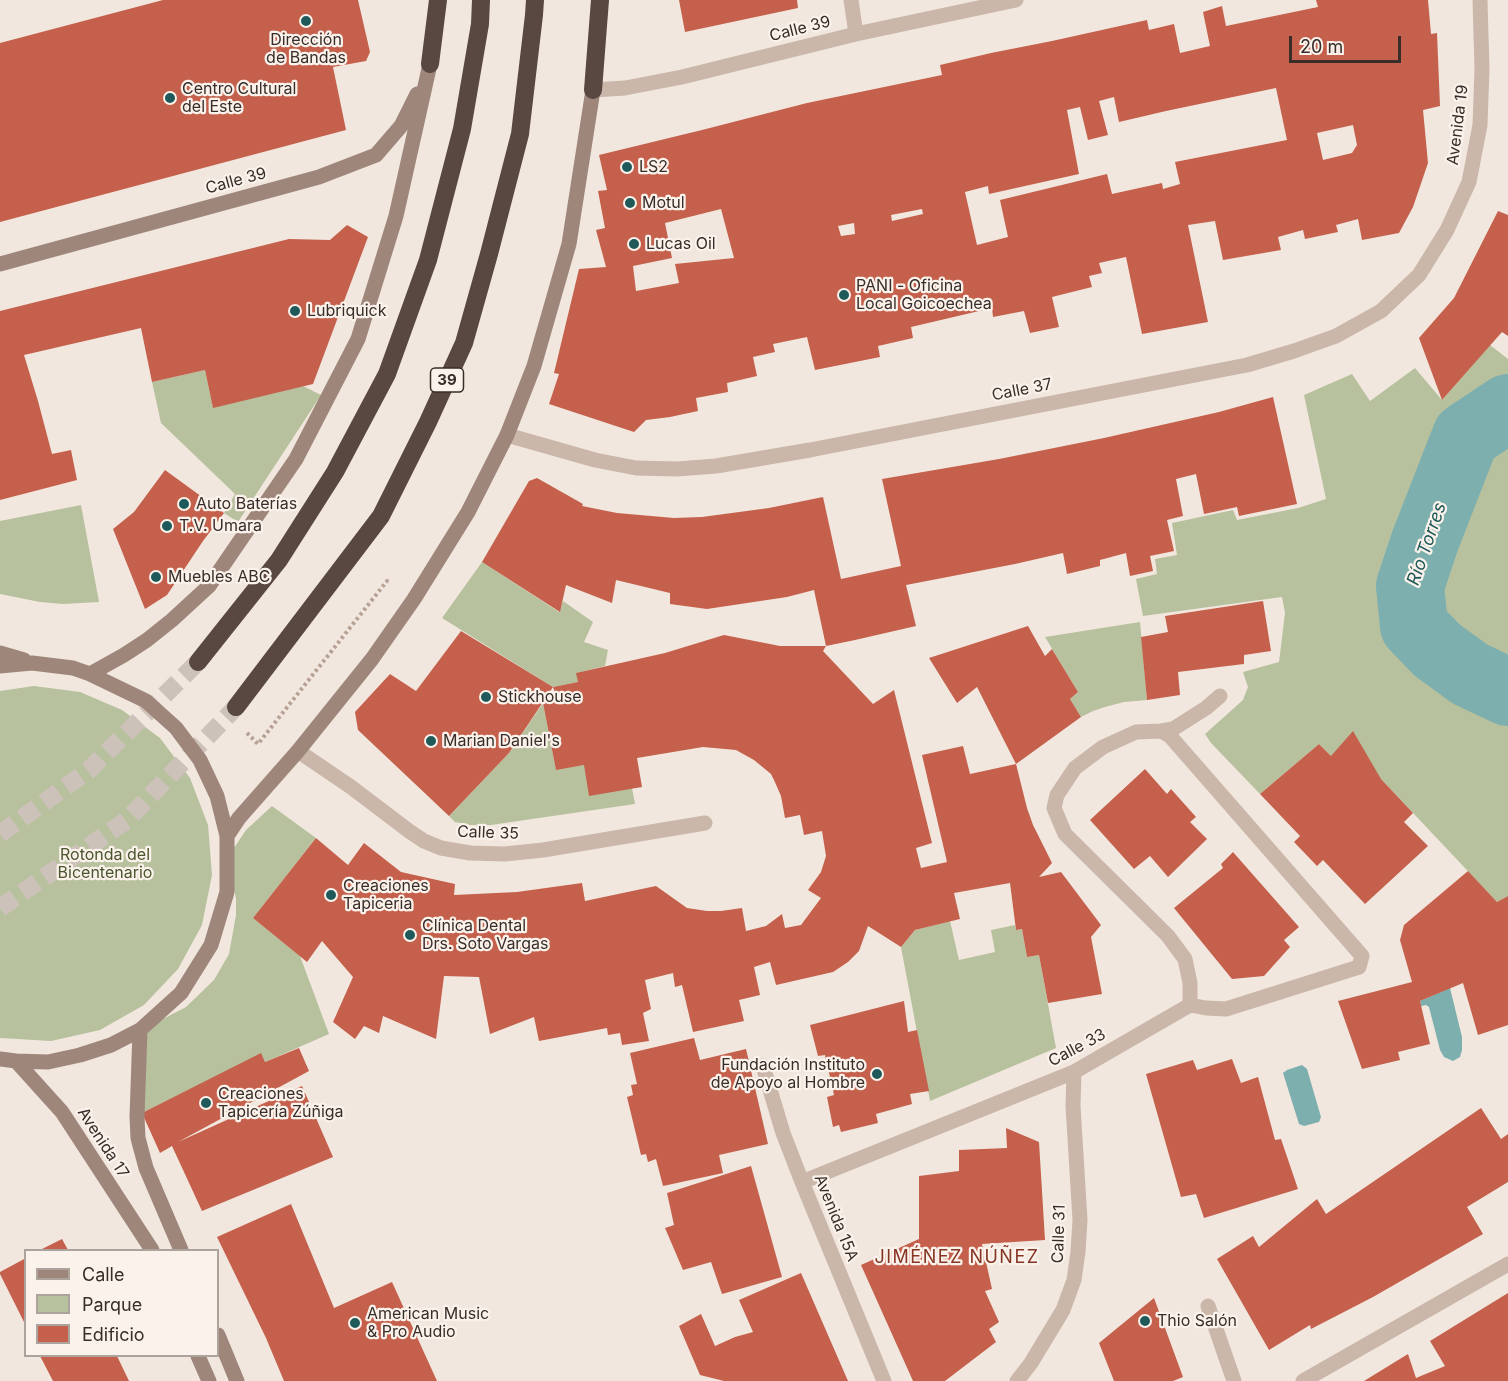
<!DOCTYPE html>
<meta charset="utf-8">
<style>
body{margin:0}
#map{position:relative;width:1508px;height:1381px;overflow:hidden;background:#f2e7de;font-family:Inter,sans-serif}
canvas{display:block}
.legend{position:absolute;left:24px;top:1249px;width:195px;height:108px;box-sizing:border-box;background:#faf2eb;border:2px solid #aca39d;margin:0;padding:8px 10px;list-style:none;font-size:18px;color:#382d29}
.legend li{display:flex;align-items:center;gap:12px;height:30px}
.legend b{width:30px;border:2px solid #aca39d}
.scale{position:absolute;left:1289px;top:36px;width:112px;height:27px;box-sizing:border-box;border:3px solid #382d29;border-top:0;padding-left:8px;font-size:18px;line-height:21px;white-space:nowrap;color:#382d29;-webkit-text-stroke:4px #faf2eb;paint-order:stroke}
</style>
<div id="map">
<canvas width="1508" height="1381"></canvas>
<ul class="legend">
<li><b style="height:8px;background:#9e867b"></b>Calle</li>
<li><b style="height:16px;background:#b8c19e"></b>Parque</li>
<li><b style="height:16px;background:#c4604b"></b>Edificio</li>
</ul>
<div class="scale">20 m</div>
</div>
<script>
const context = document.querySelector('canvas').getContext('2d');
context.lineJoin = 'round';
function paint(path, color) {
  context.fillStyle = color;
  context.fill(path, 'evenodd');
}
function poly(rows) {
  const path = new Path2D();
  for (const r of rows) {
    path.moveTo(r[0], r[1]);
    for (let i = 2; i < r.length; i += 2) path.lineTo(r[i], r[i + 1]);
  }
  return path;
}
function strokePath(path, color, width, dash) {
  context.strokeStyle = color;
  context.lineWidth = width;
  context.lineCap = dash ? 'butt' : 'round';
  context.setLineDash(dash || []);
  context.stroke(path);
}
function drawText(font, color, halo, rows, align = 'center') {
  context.font = font + ' Inter,sans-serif';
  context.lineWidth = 4.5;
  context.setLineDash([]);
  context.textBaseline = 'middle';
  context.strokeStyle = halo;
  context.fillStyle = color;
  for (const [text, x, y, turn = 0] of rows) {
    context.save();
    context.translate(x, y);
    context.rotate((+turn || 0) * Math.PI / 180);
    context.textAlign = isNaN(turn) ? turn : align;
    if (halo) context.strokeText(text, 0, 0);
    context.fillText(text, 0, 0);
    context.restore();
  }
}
const green = poly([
 [1490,345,1508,359,1508,896,1497,902,1381,779,1331,756,1319,744,1260,794,1211,743,1205,734,1243,700,1248,687,1243,672,1279,662,1285,613,1282,597,1143,616,1136,579,1157,574,1155,559,1177,555,1172,523,1233,510,1237,520,1298,508,1326,499,1304,395,1352,374,1370,401,1415,368,1442,400],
 [205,370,213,407,303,386,321,395,238,522,224,513,235,494,161,423,152,382],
 [81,505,99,602,63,604,40,602,0,594,0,521],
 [482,562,559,612,563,601,593,622,584,642,608,650,605,666,577,673,578,682,553,687,442,618],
 [1140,622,1147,700,1124,702,1105,707,1093,711,1081,717,1070,699,1078,692,1045,637],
 [34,686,80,692,122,710,160,738,190,778,208,825,212,875,202,925,178,969,144,1005,100,1030,51,1041,0,1038,0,691],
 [543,703,556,769,584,765,632,788,635,804,491,825,470,825,455,822,449,816,509,753],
 [272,806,316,838,253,918,300,956,329,1034,265,1062,261,1054,142,1113,142,1039,159,1021,186,1007,214,980,229,954,236,915,236,898,230,872,234,848,246,830],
 [950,921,959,960,995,952,991,930,1015,925,1016,930,1022,929,1027,957,1039,955,1056,1048,930,1101,901,947,915,930]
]);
const water = poly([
 [1450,988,1462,1037,1462,1050,1460,1057,1453,1061,1444,1057,1440,1050,1429,1007,1426,1005,1421,1006,1420,1001],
 [1302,1065,1307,1069,1321,1117,1319,1122,1304,1126,1299,1124,1283,1073,1287,1070]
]);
const river = poly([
 [1508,408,1466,436,1425,541,1410,586,1414,626,1437,650,1470,674,1508,692]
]);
const building = poly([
 [163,0,358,0,370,52,366,61,333,67,346,130,0,222,0,43],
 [679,0,797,0,798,8,685,32],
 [1316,0,1428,0,1431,34,1437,33,1440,106,1423,110,1428,163,1413,207,1399,233,1362,240,1358,219,1336,225,1338,232,1305,239,1303,230,1278,237,1281,250,1223,260,1215,221,1188,225,1208,322,1142,334,1126,257,1099,263,1102,273,1089,276,1092,287,1052,297,1059,327,1030,333,1024,311,993,317,992,308,911,327,913,338,878,346,880,357,815,370,807,337,773,344,775,352,753,357,757,376,727,383,728,392,696,398,698,411,670,417,646,420,634,432,549,404,559,374,554,373,579,269,606,267,596,230,605,228,598,191,607,190,599,155,702,130,807,103,942,75,940,65,991,53,1052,41,1147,20,1149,30,1174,24,1180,53,1210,46,1203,12,1222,6,1226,26,1318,7],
 [1276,88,1287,140,1175,162,1180,184,1163,189,1162,183,1112,194,1107,174,1000,200,1008,237,977,245,965,192,988,186,989,194,1079,174,1067,110,1080,107,1088,140,1108,135,1099,101,1114,97,1119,122,1166,111],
 [1353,125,1357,145,1352,153,1323,160,1317,133],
 [721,209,734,258,675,264,679,283,636,291,633,266,672,258,665,223],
 [922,209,923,214,892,221,891,215],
 [854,223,855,234,841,236,838,226],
 [1498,211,1508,215,1508,336,1502,332,1442,400,1419,338,1454,298],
 [347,225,368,237,313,384,213,408,205,370,152,382,141,328,24,355,38,401,52,454,71,450,77,480,0,500,0,311,289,239,330,240],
 [1273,397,1297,504,1239,516,1237,507,1204,514,1196,474,1176,479,1183,516,1167,520,1174,551,1150,556,1153,571,1130,576,1126,553,1100,560,1100,566,1067,574,1063,553,1015,564,906,585,916,626,855,640,826,646,814,590,787,597,707,609,670,604,670,593,616,580,612,603,566,585,560,612,482,562,529,481,537,478,583,504,582,506,617,513,674,518,702,517,769,508,823,497,841,579,901,566,882,479,999,459,1104,438,1219,412],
 [165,470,224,513,203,541,167,595,145,609,113,529,134,512],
 [1263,601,1271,651,1244,655,1244,664,1178,672,1180,695,1147,700,1141,637,1168,632,1165,616],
 [1028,626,1045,656,1052,649,1078,692,1070,699,1081,717,1016,764,977,687,957,703,929,658],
 [461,631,553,687,509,753,449,816,358,730,355,712,390,674,416,691],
 [724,635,780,646,826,646,823,651,873,704,894,690,932,843,916,848,921,868,947,862,922,755,963,746,970,774,1016,764,1027,808,1033,825,1052,863,1039,877,1061,872,1101,925,1091,937,1102,994,1048,1003,1039,955,1027,957,1022,929,1016,930,1010,883,954,893,960,919,915,930,901,947,868,926,859,951,848,962,833,972,776,985,770,962,754,967,760,995,739,1000,744,1021,693,1032,682,985,675,987,673,973,645,980,651,1009,643,1013,649,1041,622,1045,620,1033,608,1035,607,1028,539,1041,534,1017,490,1034,479,977,444,976,436,1039,383,1016,379,1033,364,1026,355,1039,333,1022,353,977,322,941,307,962,253,918,316,838,348,865,364,843,401,872,455,884,454,895,517,892,582,883,585,901,656,886,687,908,707,911,721,911,742,908,746,931,766,926,782,914,785,928,801,925,821,898,808,890,821,872,826,856,822,831,804,835,800,815,785,818,781,796,774,780,771,774,754,760,736,750,703,747,637,758,642,787,589,796,584,765,556,770,543,703,557,699,553,687,578,682,576,673,665,653],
 [1353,731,1381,779,1413,813,1404,822,1428,846,1365,904,1323,860,1317,866,1294,842,1300,836,1260,794,1319,744,1331,756],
 [1145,769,1167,794,1171,789,1196,817,1190,822,1207,839,1168,877,1150,856,1134,869,1090,820],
 [1233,852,1299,927,1284,940,1290,947,1264,976,1232,979,1174,908,1223,868,1221,864],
 [1468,871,1497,902,1508,896,1508,1025,1478,1035,1463,983,1420,1001,1430,1044,1398,1052,1400,1060,1362,1069,1338,1001,1412,982,1400,940,1404,925],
 [904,1001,908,1032,917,1030,929,1091,910,1094,912,1104,876,1114,878,1123,841,1132,839,1125,833,1127,827,1097,834,1095,825,1055,818,1056,810,1025],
 [694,1038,700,1060,746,1049,768,1144,719,1155,723,1173,663,1186,656,1159,648,1162,646,1154,641,1155,627,1097,633,1095,631,1085,637,1084,630,1053],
 [299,1048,309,1071,178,1142,302,1086,333,1157,202,1211,172,1146,160,1153,142,1113,261,1053,265,1062],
 [1232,1059,1241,1083,1258,1077,1275,1140,1281,1139,1298,1189,1204,1218,1196,1194,1181,1197,1146,1074,1193,1060,1197,1070],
 [1481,1108,1501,1139,1508,1134,1508,1182,1467,1207,1483,1234,1373,1297,1311,1329,1310,1325,1269,1350,1217,1259,1253,1236,1259,1247,1317,1199,1326,1214],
 [1006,1128,1039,1142,1045,1240,982,1244,992,1289,985,1291,999,1322,989,1329,996,1342,945,1381,913,1381,861,1265,919,1239,919,1176,959,1171,959,1150,1007,1148],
 [751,1166,782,1277,722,1294,711,1262,683,1270,665,1228,674,1225,667,1193],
 [291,1204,334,1308,392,1282,437,1381,284,1381,266,1338,217,1237],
 [62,1239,68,1250,40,1250],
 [26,1258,26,1326,0,1274,0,1272],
 [801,1273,848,1381,724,1381,700,1375,679,1326,701,1314,715,1346,735,1337,753,1332,739,1300],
 [1508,1293,1508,1381,1364,1381,1408,1354,1416,1378,1445,1366,1430,1341],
 [1154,1298,1183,1377,1173,1381,1114,1381,1099,1343],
 [40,1356,117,1356,129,1381,53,1381]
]);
const highwayTunnel = poly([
 [0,834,89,770,198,662],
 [0,908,127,820,236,707]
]);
const path = poly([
 [247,733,258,744,387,581,391,583]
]);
const street = poly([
 [851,0,856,34],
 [593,90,625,88,682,77,856,34,1016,0],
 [507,435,595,460,636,468,677,469,716,466,810,450,1247,365,1294,351,1336,336,1381,311,1419,275,1447,230,1469,182,1480,125,1482,69,1480,0],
 [298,751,351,787,409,831,424,841,441,848,470,853,505,854,543,850,705,823],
 [1190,1005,1190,983,1185,959,1168,936,1065,834,1054,808,1057,795,1075,768,1103,747,1136,732,1161,731,1173,729,1206,708,1220,696],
 [763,1066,783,1133,802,1182,884,1381],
 [802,1182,1074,1072,1190,1005,1206,1008,1226,1009,1359,967,1362,956,1170,736,1161,731],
 [1208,1306,1234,1381],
 [1017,1381,1031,1363,1063,1310,1074,1280,1078,1252,1080,1220,1073,1106,1074,1072],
 [1303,1381,1508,1264]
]);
const secondary = poly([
 [0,264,319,177,376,155,401,126,417,94],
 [0,653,24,660],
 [0,666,32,663,73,668,90,674,146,701,176,728,200,760,217,796,227,836,227,892,211,945,181,993,140,1030,111,1045,80,1055,48,1062,16,1061,0,1059],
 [90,674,124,655,147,640,172,620,209,586,296,459,358,339,396,216,430,64],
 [227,836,239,818,298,751,372,659,414,599,468,512,507,435,534,366,569,244,593,90],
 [140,1030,137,1117,138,1138,146,1168,181,1250],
 [16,1061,62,1112,152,1250],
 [218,1335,237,1381],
 [198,1356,209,1381]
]);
const highway = poly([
 [430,64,438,0],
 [593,90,600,0],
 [198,662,279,560,335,472,387,374,428,260,462,129,480,24,481,0],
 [236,707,381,516,428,422,464,343,489,254,520,134,534,15,535,0]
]);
const markers = [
 [306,21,6,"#1f5959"],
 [170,98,6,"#1f5959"],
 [627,167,6,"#1f5959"],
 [630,203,6,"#1f5959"],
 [634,244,6,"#1f5959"],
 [844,295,6,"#1f5959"],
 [295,311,6,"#1f5959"],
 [184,504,6,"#1f5959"],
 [167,526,6,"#1f5959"],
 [156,577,6,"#1f5959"],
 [486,697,6,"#1f5959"],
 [431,741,6,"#1f5959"],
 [331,895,6,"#1f5959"],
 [410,935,6,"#1f5959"],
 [877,1074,6,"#1f5959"],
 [206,1103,6,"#1f5959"],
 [1145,1321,6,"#1f5959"],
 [355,1323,6,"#1f5959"]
];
const shields = [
 [447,380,33]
];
const shieldNames = [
 ["39",447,380]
];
const streetNames = [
 ["Calle 39",800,29,-14],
 ["Avenida 19",1458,125,-83],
 ["Calle 39",236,181,-15],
 ["Calle 37",1022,390,-11],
 ["Calle 35",488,833,2],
 ["Calle 33",1077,1048,-28],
 ["Avenida 17",103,1143,57],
 ["Avenida 15A",836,1218,68],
 ["Calle 31",1059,1234,-88]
];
const poiNames = [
 ["Dirección",306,40,"center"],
 ["de Bandas",306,58,"center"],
 ["Centro Cultural",182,89],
 ["del Este",182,107],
 ["LS2",639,167],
 ["Motul",642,203],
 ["Lucas Oil",646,244],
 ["PANI - Oficina",856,286],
 ["Local Goicoechea",856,304],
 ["Lubriquick",307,311],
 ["Auto Baterías",196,504],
 ["T.V. Umara",179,526],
 ["Muebles ABC",168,577],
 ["Stickhouse",498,697],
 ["Marian Daniel's",443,741],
 ["Creaciones",343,886],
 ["Tapiceria",343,904],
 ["Clínica Dental",422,926],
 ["Drs. Soto Vargas",422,944],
 ["Fundación Instituto",865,1065,"right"],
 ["de Apoyo al Hombre",865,1083,"right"],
 ["Creaciones",218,1094],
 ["Tapicería Zúñiga",218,1112],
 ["American Music",367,1314],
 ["& Pro Audio",367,1332],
 ["Thio Salón",1157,1321]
];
const parkNames = [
 ["Rotonda del",105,855],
 ["Bicentenario",105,873]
];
const waterNames = [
 ["Río Torres",1427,544,-71]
];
const neighbourhoodNames = [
 ["JIMÉNEZ NÚÑEZ",957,1258]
];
paint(green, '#b8c19e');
paint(water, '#7dafae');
strokePath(river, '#7dafae', 68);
paint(building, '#c4604b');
strokePath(highwayTunnel, '#cdc2ba', 18, [18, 9]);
strokePath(path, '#b6a194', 4, [3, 3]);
strokePath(street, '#cab7aa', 15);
strokePath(secondary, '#9e867b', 15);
strokePath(highway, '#594741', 18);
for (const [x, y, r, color] of markers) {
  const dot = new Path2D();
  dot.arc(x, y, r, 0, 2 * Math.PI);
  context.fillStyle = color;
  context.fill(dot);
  strokePath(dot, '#faf2eb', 2);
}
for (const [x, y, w] of shields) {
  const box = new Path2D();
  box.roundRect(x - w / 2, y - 12, w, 24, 4.5);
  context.fillStyle = '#faf2eb';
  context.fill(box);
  strokePath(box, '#382d29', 1.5);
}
drawText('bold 15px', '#382d29', null, shieldNames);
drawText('16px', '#382d29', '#faf2eb', streetNames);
drawText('16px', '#382d29', '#faf2eb', poiNames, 'left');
drawText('16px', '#4a562d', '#faf2eb', parkNames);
drawText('italic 18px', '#1f5959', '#faf2eb', waterNames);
context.letterSpacing = '1.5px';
drawText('18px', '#863524', '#faf2eb', neighbourhoodNames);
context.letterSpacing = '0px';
</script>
